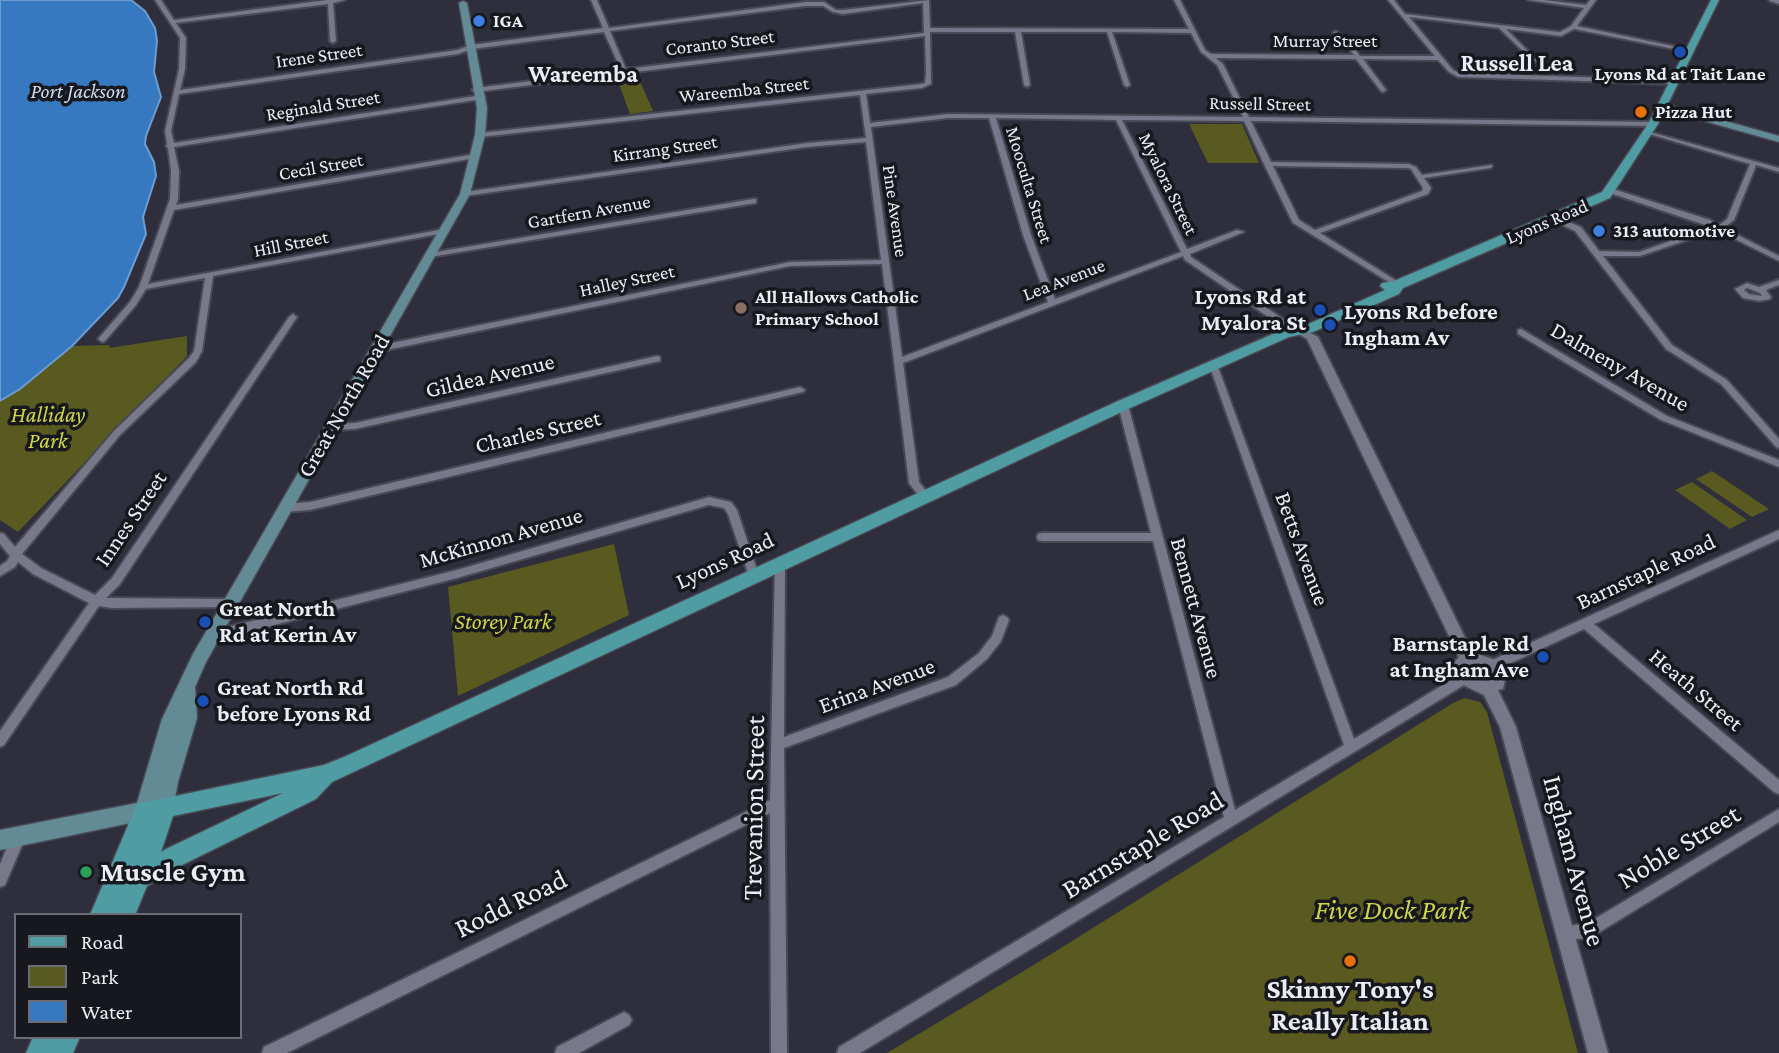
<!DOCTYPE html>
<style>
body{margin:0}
#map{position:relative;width:1779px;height:1053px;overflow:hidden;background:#2e2e3d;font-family:"Crimson Pro",serif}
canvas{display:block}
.legend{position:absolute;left:14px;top:913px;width:228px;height:126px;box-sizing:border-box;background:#17171e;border:2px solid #6c6c74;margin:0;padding:9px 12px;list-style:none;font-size:21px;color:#ebecf5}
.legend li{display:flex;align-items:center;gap:14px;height:35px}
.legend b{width:35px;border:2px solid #6c6c74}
</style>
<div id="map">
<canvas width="1779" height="1053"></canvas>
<ul class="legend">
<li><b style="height:9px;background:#4f9da3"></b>Road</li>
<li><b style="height:19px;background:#585a20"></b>Park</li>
<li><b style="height:19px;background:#3779c0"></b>Water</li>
</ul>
</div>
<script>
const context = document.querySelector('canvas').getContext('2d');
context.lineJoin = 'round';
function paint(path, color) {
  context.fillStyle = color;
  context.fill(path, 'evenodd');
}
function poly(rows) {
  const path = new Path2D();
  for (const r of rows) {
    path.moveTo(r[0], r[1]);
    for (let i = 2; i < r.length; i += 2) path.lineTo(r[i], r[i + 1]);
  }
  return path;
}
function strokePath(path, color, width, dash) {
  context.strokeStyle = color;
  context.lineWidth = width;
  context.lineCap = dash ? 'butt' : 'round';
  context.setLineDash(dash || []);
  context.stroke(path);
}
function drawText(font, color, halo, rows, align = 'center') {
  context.font = font + ' "Crimson Pro",serif';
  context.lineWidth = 7;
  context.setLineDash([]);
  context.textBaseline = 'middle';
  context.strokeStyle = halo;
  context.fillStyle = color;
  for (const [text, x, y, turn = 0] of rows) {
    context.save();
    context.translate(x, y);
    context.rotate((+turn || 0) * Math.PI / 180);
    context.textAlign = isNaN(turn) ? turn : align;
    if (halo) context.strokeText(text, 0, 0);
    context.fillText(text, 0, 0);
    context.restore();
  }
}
const green = poly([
 [637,74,653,111,630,114,616,76],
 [1189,124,1242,124,1259,163,1208,163],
 [187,336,187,356,18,532,0,520,0,401,20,389,72,346,110,345,109,348],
 [1712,471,1769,509,1752,517,1696,479],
 [1692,482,1747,520,1730,529,1675,490],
 [614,544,629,615,458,696,448,587],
 [1465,698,1480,702,1487,712,1578,1053,887,1053,1032,966,1453,703]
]);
const water = poly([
 [0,0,131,0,145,11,155,28,157,41,154,72,161,97,146,136,145,144,154,162,156,176,143,217,146,234,124,287,118,298,72,346,20,389,0,401,0,0]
]);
const minor = poly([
 [155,0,161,0,174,20,327,0,345,0,333,3,336,41,333,43,330,41,328,4,176,23,186,38,185,69,180,90,457,50,471,45,603,28,591,0,597,0,609,28,806,2,824,2,836,10,843,10,929,0,930,28,1189,29,1174,0,1180,0,1205,50,1211,54,1354,55,1343,41,1334,34,1333,33,1336,31,1347,39,1360,56,1435,56,1388,0,1394,0,1405,14,1560,32,1571,26,1584,8,1528,0,1544,0,1586,5,1590,0,1596,0,1577,26,1692,50,1689,52,1574,29,1561,36,1506,29,1536,59,1536,61,1534,62,1499,28,1409,17,1453,70,1459,73,1674,80,1677,82,1674,84,1458,77,1449,72,1438,60,1363,59,1386,90,1383,92,1381,91,1356,59,1216,58,1223,64,1249,117,1653,122,1656,124,1653,126,1251,121,1271,162,1409,164,1416,167,1422,175,1492,165,1492,167,1490,168,1424,178,1431,188,1428,194,1320,233,1400,283,1401,285,1397,287,1293,223,1264,164,1244,121,1122,120,1187,249,1237,230,1244,232,1190,254,1191,257,1283,319,1301,329,1297,332,1294,331,1277,323,1185,260,1183,256,903,363,919,482,931,497,926,501,922,500,909,483,882,264,790,266,377,352,373,349,377,346,790,262,881,260,866,142,807,147,465,196,461,194,465,192,807,143,866,138,860,95,480,137,477,135,480,133,921,84,925,83,926,73,925,36,475,92,472,90,475,88,621,70,604,32,472,49,458,54,179,94,171,131,174,143,482,95,485,97,482,99,174,147,179,171,178,199,176,205,475,154,478,156,475,158,174,210,148,284,444,229,448,231,444,233,213,276,202,351,196,362,120,435,22,554,41,568,95,595,112,578,289,317,293,314,297,317,120,584,106,598,231,599,235,600,237,603,235,606,231,607,111,608,99,606,4,745,0,747,0,731,89,603,33,574,18,562,15,567,0,576,0,566,7,561,10,556,0,544,0,533,4,534,15,547,114,431,189,358,194,351,205,278,146,289,136,305,105,341,102,342,98,339,130,302,139,287,170,199,171,171,168,148,166,146,167,144,165,131,179,69,180,38,155,0],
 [923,3,924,33,626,69,610,31,806,6,823,6,833,12,843,14,923,3],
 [930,32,1015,32,1024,85,1027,87,1030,85,1021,32,1107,32,1124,85,1127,87,1130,85,1112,32,1191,33,1201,52,1217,65,1243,117,948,114,870,123,866,94,922,88,931,84,930,32],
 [948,118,989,118,1023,235,1048,302,902,357,871,127,948,118],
 [996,118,1116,120,1181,252,1055,299,1031,235,996,118],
 [1273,166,1408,168,1411,169,1423,188,1422,191,1315,230,1299,220,1273,166],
 [1769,0,1779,0,1779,4,1770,1,1769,0],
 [1646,131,1779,168,1779,172,1756,165,1734,220,1724,228,1779,256,1779,261,1717,230,1640,256,1603,256,1672,345,1727,380,1779,439,1779,448,1776,447,1721,384,1666,349,1575,231,1549,219,1556,217,1581,227,1599,251,1639,252,1711,227,1607,192,1607,188,1610,188,1710,220,1718,225,1722,223,1727,219,1750,164,1646,133,1646,131],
 [753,199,756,199,756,203,430,257,426,255,430,253,753,199],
 [1779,280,1779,285,1766,290,1771,297,1770,299,1759,301,1743,298,1735,289,1747,283,1759,287,1779,280],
 [1747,288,1760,293,1762,296,1749,294,1744,290,1747,288],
 [1521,329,1667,416,1779,460,1779,467,1661,420,1518,334,1518,330,1521,329],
 [657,356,660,357,660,361,355,429,331,430,326,427,331,424,355,423,657,356],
 [1214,364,1218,367,1354,739,1461,674,1465,673,1469,674,1471,678,1469,682,860,1053,837,1053,839,1047,1224,817,1153,541,1042,541,1038,540,1037,537,1038,534,1042,533,1151,533,1118,405,1120,403,1123,402,1128,405,1235,810,1344,745,1210,367,1214,364],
 [800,387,805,390,803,392,310,510,284,512,279,508,284,504,310,502,800,387],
 [709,497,731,502,737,510,759,576,758,579,750,579,749,576,728,514,724,508,709,505,457,578,212,641,208,639,206,636,208,633,212,631,457,570,709,497],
 [1779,530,1779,539,1594,624,1779,780,1779,794,1774,792,1584,629,1496,670,1492,671,1488,670,1486,666,1488,662,1779,530],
 [780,560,784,561,785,564,784,737,948,677,979,653,992,636,999,617,1003,615,1007,617,1009,620,1001,641,987,659,956,685,784,748,787,1053,771,1053,770,813,287,1053,262,1053,264,1047,770,800,775,564,776,561,780,560],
 [1779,809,1779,822,1593,936,1588,938,1565,940,1560,938,1558,933,1560,928,1565,926,1586,924,1779,809],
 [19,830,24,831,26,836,5,885,0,887,0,864,14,831,19,830],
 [624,1012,629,1015,632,1020,629,1025,579,1053,555,1053,557,1047,624,1012]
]);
const tertiary = poly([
 [1297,326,1318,337,1472,652,1498,661,1506,675,1503,689,1498,690,1516,727,1608,1053,1588,1053,1500,727,1484,695,1459,683,1453,664,1459,657,1307,339,1291,329,1297,326],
 [1474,665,1486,671,1490,679,1485,681,1472,674,1470,667,1474,665]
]);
const secondary = poly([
 [463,1,467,3,487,108,485,135,470,194,206,662,195,687,197,718,178,782,172,814,165,816,158,814,156,808,152,818,145,820,0,850,0,830,137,803,162,719,193,654,460,194,475,135,477,108,459,3,463,1],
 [1661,103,1779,136,1779,142,1658,108,1658,104,1661,103]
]);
const primary = poly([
 [1711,0,1719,0,1658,124,1610,198,1403,288,1399,294,1313,332,1289,337,1128,409,332,782,316,799,182,865,147,886,135,915,90,915,137,804,324,765,344,757,1118,401,1280,331,1304,326,1385,290,1380,286,1382,283,1394,281,1602,192,1648,124,1711,0],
 [283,793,166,849,161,852,173,816,283,793],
 [33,1037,80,1037,73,1053,26,1053,33,1037]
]);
const markers = [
 [479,21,7,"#3f7fe0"],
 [1680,52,7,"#1a4fb4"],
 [1641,112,7,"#e8710a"],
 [1599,231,7,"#3f7fe0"],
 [741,308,7,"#8d6e63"],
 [1320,310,7,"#1a4fb4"],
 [1330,325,7,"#1a4fb4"],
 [205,622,7,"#1a4fb4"],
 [1543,657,7,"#1a4fb4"],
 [203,701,7,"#1a4fb4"],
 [86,872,7,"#2e9e5b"],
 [1350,961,7,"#e8710a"]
];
const farPoinames = [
 ["IGA",493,21],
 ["Lyons Rd at Tait Lane",1680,74,"center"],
 ["Pizza Hut",1655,112],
 ["313 automotive",1613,231],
 ["All Hallows Catholic",755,297],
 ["Primary School",755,319]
];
const farStreetnames = [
 ["Murray Street",1325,41],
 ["Coranto Street",720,43,-7],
 ["Irene Street",319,56,-8],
 ["Wareemba Street",744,90,-6],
 ["Russell Street",1260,104,1],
 ["Reginald Street",323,106,-9],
 ["Kirrang Street",665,149,-8],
 ["Cecil Street",321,167,-10],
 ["Myalora Street",1168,184,64],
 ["Mooculta Street",1029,185,73],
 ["Pine Avenue",895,211,82],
 ["Gartfern Avenue",589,212,-10],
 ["Lyons Road",1547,222,-23],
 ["Hill Street",291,244,-11],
 ["Lea Avenue",1064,280,-21],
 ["Halley Street",627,281,-12]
];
const farWaternames = [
 ["Port Jackson",78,92]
];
const poiNames = [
 ["Lyons Rd at",1306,297,"right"],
 ["Myalora St",1306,323,"right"],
 ["Lyons Rd before",1344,312],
 ["Ingham Av",1344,338],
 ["Great North",219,609],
 ["Rd at Kerin Av",219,635],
 ["Barnstaple Rd",1529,644,"right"],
 ["at Ingham Ave",1529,670,"right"],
 ["Great North Rd",217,688],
 ["before Lyons Rd",217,714]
];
const streetNames = [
 ["Dalmeny Avenue",1620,367,30],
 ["Gildea Avenue",490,376,-13],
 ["Great North Road",344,406,-60],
 ["Charles Street",538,432,-13],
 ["Innes Street",131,519,-56],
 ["McKinnon Avenue",501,538,-16],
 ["Betts Avenue",1302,549,70],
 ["Lyons Road",725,561,-25],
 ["Barnstaple Road",1646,572,-25],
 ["Bennett Avenue",1196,608,75],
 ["Erina Avenue",877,686,-20],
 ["Heath Street",1696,690,40]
];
const parkNames = [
 ["Halliday",48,415],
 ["Park",48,441],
 ["Storey Park",503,622]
];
const farDistrictnames = [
 ["Russell Lea",1517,64],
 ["Wareemba",583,75]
];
const nearStreetnames = [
 ["Trevanion Street",754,808,-89],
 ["Barnstaple Road",1143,845,-31],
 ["Noble Street",1679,847,-31],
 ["Ingham Avenue",1574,861,75],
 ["Rodd Road",511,904,-26]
];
const nearPoinames = [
 ["Muscle Gym",100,872],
 ["Skinny Tony's",1350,989,"center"],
 ["Really Italian",1350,1021,"center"]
];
const nearParknames = [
 ["Five Dock Park",1392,910]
];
paint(green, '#585a20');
paint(water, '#3779c0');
strokePath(water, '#6d9cd0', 2);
strokePath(minor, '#494955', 4);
strokePath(tertiary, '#494955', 4);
strokePath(secondary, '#494955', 3);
strokePath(primary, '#494955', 3);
paint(minor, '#777889');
paint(tertiary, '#777889');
paint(secondary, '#638b96');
paint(primary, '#4f9da3');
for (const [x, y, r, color] of markers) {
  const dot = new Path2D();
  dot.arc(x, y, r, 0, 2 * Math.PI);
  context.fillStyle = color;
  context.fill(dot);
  strokePath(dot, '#17171e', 2.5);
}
drawText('bold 19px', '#ebecf5', '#17171e', farPoinames, 'left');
drawText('19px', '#ebecf5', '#17171e', farStreetnames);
drawText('italic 21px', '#ccddf0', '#17171e', farWaternames);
drawText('bold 23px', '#ebecf5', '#17171e', poiNames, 'left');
drawText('23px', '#ebecf5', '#17171e', streetNames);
drawText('italic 23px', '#d0d549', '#17171e', parkNames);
drawText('bold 24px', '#ebecf5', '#17171e', farDistrictnames);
drawText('28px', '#ebecf5', '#17171e', nearStreetnames);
drawText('bold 28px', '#ebecf5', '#17171e', nearPoinames, 'left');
drawText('italic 28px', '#d0d549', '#17171e', nearParknames);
</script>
